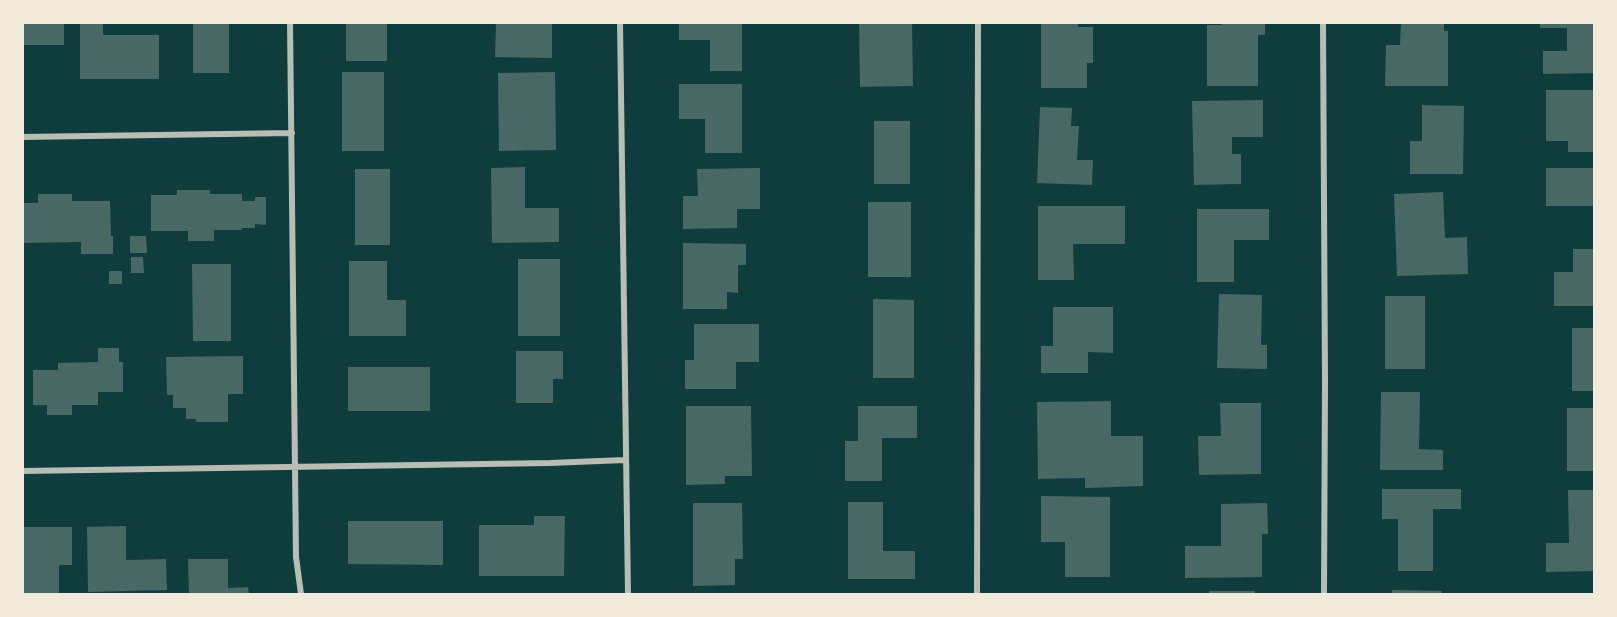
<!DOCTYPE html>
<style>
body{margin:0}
#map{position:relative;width:1617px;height:617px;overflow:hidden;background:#0f3d3e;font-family:"Noto Sans",sans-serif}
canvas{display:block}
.frame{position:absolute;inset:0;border:24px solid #f1e9da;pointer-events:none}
</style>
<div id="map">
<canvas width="1617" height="617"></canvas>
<div class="frame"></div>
</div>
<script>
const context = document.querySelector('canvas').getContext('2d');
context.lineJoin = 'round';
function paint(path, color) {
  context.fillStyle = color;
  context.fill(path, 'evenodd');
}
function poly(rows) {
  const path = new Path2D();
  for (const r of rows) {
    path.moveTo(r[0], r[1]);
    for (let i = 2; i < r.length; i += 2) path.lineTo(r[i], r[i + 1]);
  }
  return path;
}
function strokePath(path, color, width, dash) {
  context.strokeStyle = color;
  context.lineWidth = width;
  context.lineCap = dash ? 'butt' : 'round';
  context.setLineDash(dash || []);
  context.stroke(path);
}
const building = poly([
 [22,22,64,22,64,45,22,45],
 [80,22,103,22,103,35,159,35,159,79,80,79],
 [193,22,229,22,229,73,193,73],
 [346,22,387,22,387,61,346,61],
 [496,22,552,22,552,58,495,57],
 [679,22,742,22,742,71,710,71,710,40,679,40],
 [859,22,912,22,913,86,860,87],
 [1041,22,1078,22,1078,27,1093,27,1093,63,1087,63,1087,88,1041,88],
 [1221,22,1265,22,1265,35,1258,35,1258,86,1207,86,1207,25,1221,25],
 [1401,22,1444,22,1444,31,1448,31,1448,86,1385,86,1386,45,1400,45],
 [1540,22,1594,22,1594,73,1543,74,1543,51,1567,51,1567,28,1540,28],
 [342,72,384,72,384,151,342,151],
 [555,72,556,150,499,151,498,73],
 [679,84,742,84,742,153,705,153,705,119,679,119],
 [1546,90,1594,90,1594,152,1568,152,1568,141,1546,141],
 [1263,100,1263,137,1232,137,1232,154,1241,154,1241,184,1194,185,1192,101],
 [1422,105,1464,106,1463,174,1410,174,1410,141,1422,141],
 [1040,107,1072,108,1071,126,1079,126,1077,160,1093,160,1092,185,1037,183],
 [874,121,910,121,910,184,874,184],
 [525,167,525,208,559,208,559,242,492,243,491,168],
 [760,168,760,209,737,209,737,228,683,229,683,196,698,196,697,169],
 [1546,168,1594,168,1594,206,1546,206],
 [355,169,390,169,390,245,355,245],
 [177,190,210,190,210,194,242,194,242,201,255,201,255,197,266,197,266,225,255,224,255,228,242,228,242,230,214,230,214,241,188,241,188,231,151,231,151,195,177,195],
 [1443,192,1445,238,1467,237,1468,274,1397,276,1394,194],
 [38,194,72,194,72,201,110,201,111,236,113,236,113,254,81,254,81,242,24,243,24,203,38,203],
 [868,202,911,202,911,277,868,277],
 [1038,206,1125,206,1125,244,1073,244,1074,280,1038,280],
 [1197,209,1269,209,1269,240,1234,240,1234,282,1197,282],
 [130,236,146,236,147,253,130,253],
 [683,243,746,244,746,265,738,265,738,293,727,292,727,309,683,309],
 [1573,249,1594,249,1594,306,1554,306,1554,272,1573,272],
 [131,257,143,257,144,273,131,273],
 [518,259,560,259,560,336,518,336],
 [349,261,387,261,387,300,406,300,406,336,349,336],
 [192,264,231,264,231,341,193,341],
 [109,271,122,271,122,284,109,284],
 [1219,294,1262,295,1261,345,1267,345,1267,369,1217,368],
 [1385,296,1425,296,1425,369,1385,369],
 [873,299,914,300,914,378,873,378],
 [1053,307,1113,307,1113,353,1088,352,1088,373,1041,373,1041,346,1053,346],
 [694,324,759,324,759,362,736,362,736,389,685,389,685,360,694,360],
 [1572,328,1594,328,1594,391,1572,391],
 [98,348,119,348,119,362,123,362,123,392,98,392,98,405,72,405,72,415,47,415,47,405,33,405,33,370,58,370,58,363,98,362],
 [516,351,563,351,563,379,553,379,553,403,516,403],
 [243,356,243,394,228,394,228,422,196,422,196,419,186,419,186,408,173,408,173,395,167,395,166,357],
 [348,367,430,367,430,411,348,411],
 [1381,392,1420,392,1419,449,1443,450,1443,470,1380,470],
 [1111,401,1111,436,1143,436,1143,486,1085,488,1085,478,1038,479,1037,402],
 [1220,403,1261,403,1261,474,1199,475,1198,436,1221,436],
 [686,406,751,406,752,476,725,476,725,484,686,485],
 [858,406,917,406,917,438,882,438,882,481,845,481,845,441,858,441],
 [1567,408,1594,408,1594,471,1567,471],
 [1382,489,1461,489,1461,509,1433,509,1433,571,1398,571,1398,519,1382,519],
 [1568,490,1594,490,1594,571,1546,572,1546,543,1569,543],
 [1041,496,1110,497,1110,577,1065,577,1065,542,1041,542],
 [848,502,883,502,883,551,915,551,915,579,848,579],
 [693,503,742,503,743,559,735,559,735,585,693,586],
 [1267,503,1268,534,1262,534,1262,577,1185,578,1185,546,1221,546,1221,504],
 [534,516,565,516,564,576,479,576,479,525,534,525],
 [348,521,443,521,443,565,348,564],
 [126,526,126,560,166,559,167,590,88,592,87,527],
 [22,527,72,527,72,565,59,565,59,594,22,594],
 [188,559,228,559,228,588,248,587,249,594,189,594],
 [1392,590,1442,591,1441,594,1392,594],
 [1209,591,1255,591,1255,594,1209,594]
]);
const minor = poly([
 [290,22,296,557,301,594],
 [620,22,628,594],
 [1323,22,1325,382,1324,594],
 [22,137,292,133],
 [22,471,550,463,625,460],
 [977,594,978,22]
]);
paint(building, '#486865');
strokePath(minor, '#b8beb3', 6);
</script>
